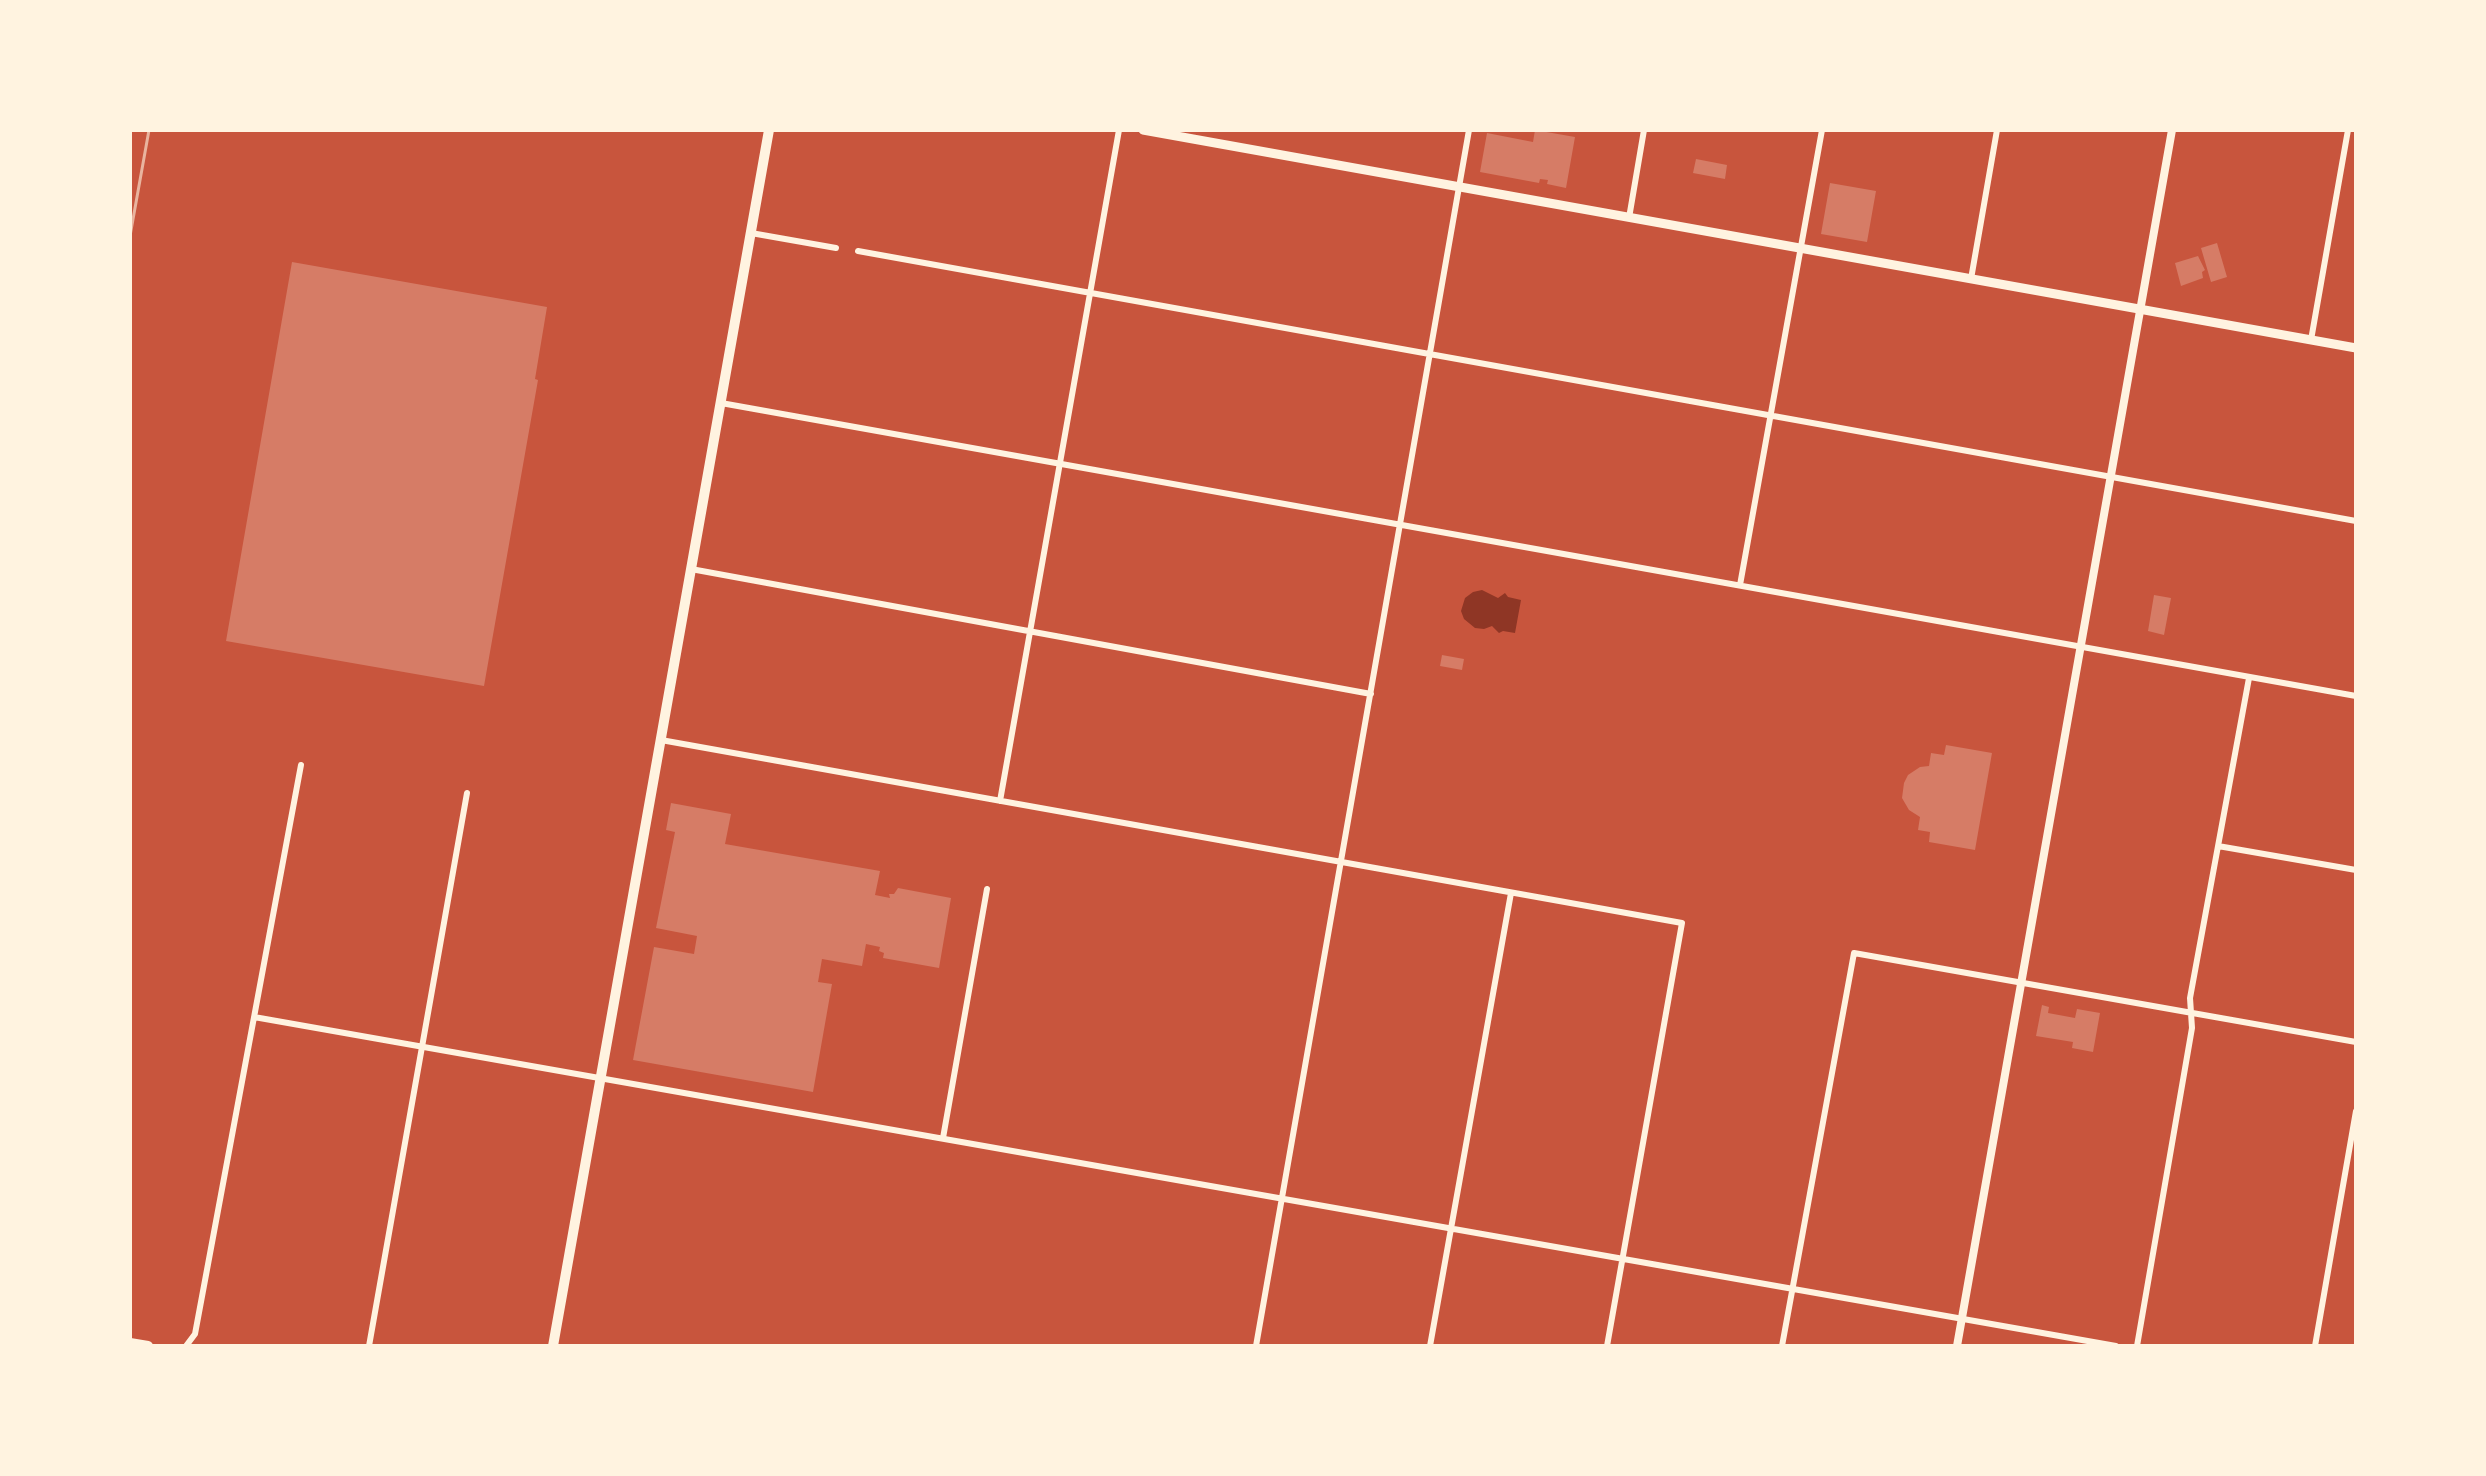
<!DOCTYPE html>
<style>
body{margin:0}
#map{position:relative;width:2486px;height:1476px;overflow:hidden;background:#c8553d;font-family:"Public Sans",sans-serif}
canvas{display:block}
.frame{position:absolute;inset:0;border:132px solid #fff3e0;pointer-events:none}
</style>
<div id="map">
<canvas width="2486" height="1476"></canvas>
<div class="frame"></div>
</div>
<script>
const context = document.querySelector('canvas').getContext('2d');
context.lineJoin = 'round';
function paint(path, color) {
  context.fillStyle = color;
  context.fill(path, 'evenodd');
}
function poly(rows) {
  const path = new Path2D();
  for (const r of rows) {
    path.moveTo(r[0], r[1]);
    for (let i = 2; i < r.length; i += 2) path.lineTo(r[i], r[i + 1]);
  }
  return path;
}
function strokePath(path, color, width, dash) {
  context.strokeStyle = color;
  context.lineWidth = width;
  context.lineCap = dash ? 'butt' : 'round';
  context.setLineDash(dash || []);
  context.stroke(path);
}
const water = poly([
 [1482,590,1498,598,1505,593,1508,597,1521,600,1515,633,1503,631,1499,633,1492,626,1484,629,1475,628,1464,619,1461,611,1465,598,1473,592]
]);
const building = poly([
 [1535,130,1575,137,1566,188,1547,184,1548,180,1540,179,1539,183,1480,172,1487,133,1533,142],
 [1696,159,1727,165,1725,179,1693,173],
 [1830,183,1876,191,1867,242,1821,234],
 [2217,243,2227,277,2211,282,2201,248],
 [2198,256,2205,270,2202,272,2203,278,2181,286,2175,263],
 [292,262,547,307,535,379,538,380,484,686,226,641],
 [2154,595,2171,598,2164,635,2148,631],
 [1442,655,1464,659,1462,670,1440,666],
 [1946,745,1992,753,1975,850,1929,842,1930,832,1918,830,1920,817,1909,810,1902,798,1904,783,1908,775,1920,767,1929,766,1931,753,1944,755],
 [671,803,731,814,725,844,880,871,875,895,890,898,889,894,894,894,898,888,951,898,939,968,883,958,884,953,879,951,880,947,866,944,862,966,822,959,818,982,832,984,813,1092,633,1060,654,947,694,954,697,936,656,928,675,832,666,830],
 [2042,1005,2049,1007,2048,1013,2075,1018,2077,1009,2100,1013,2093,1052,2072,1048,2073,1042,2036,1036]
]);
const minor = poly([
 [1629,218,1644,130],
 [751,233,836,248],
 [858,251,2356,521],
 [1971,279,1997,130],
 [2311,340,2348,130],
 [721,403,2356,696],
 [691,569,1371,694],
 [1740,585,1822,130],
 [661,740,1682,923,1607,1346],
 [1000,801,1119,130],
 [2218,846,2356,870],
 [254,1017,2116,1346],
 [943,1138,987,889],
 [186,1346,195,1334,301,765],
 [369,1346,467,793],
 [1256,1346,1469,130],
 [1430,1346,1511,893],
 [1782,1346,1854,953,2356,1042],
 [2137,1346,2192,1028,2190,998,2249,678],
 [2315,1346,2356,1111]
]);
const tertiary = poly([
 [1957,1346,2172,130]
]);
const secondary = poly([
 [1143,130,2356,348]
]);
const primary = poly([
 [130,1343,148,1346],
 [553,1346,769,130]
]);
const rail = poly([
 [130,236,149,130]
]);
paint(water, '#8f3625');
paint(building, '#d67c66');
strokePath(minor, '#fff3e0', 6);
strokePath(tertiary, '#fff3e0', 8);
strokePath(secondary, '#fff3e0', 9);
strokePath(primary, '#fff3e0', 10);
strokePath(rail, '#e9b49f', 3);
</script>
